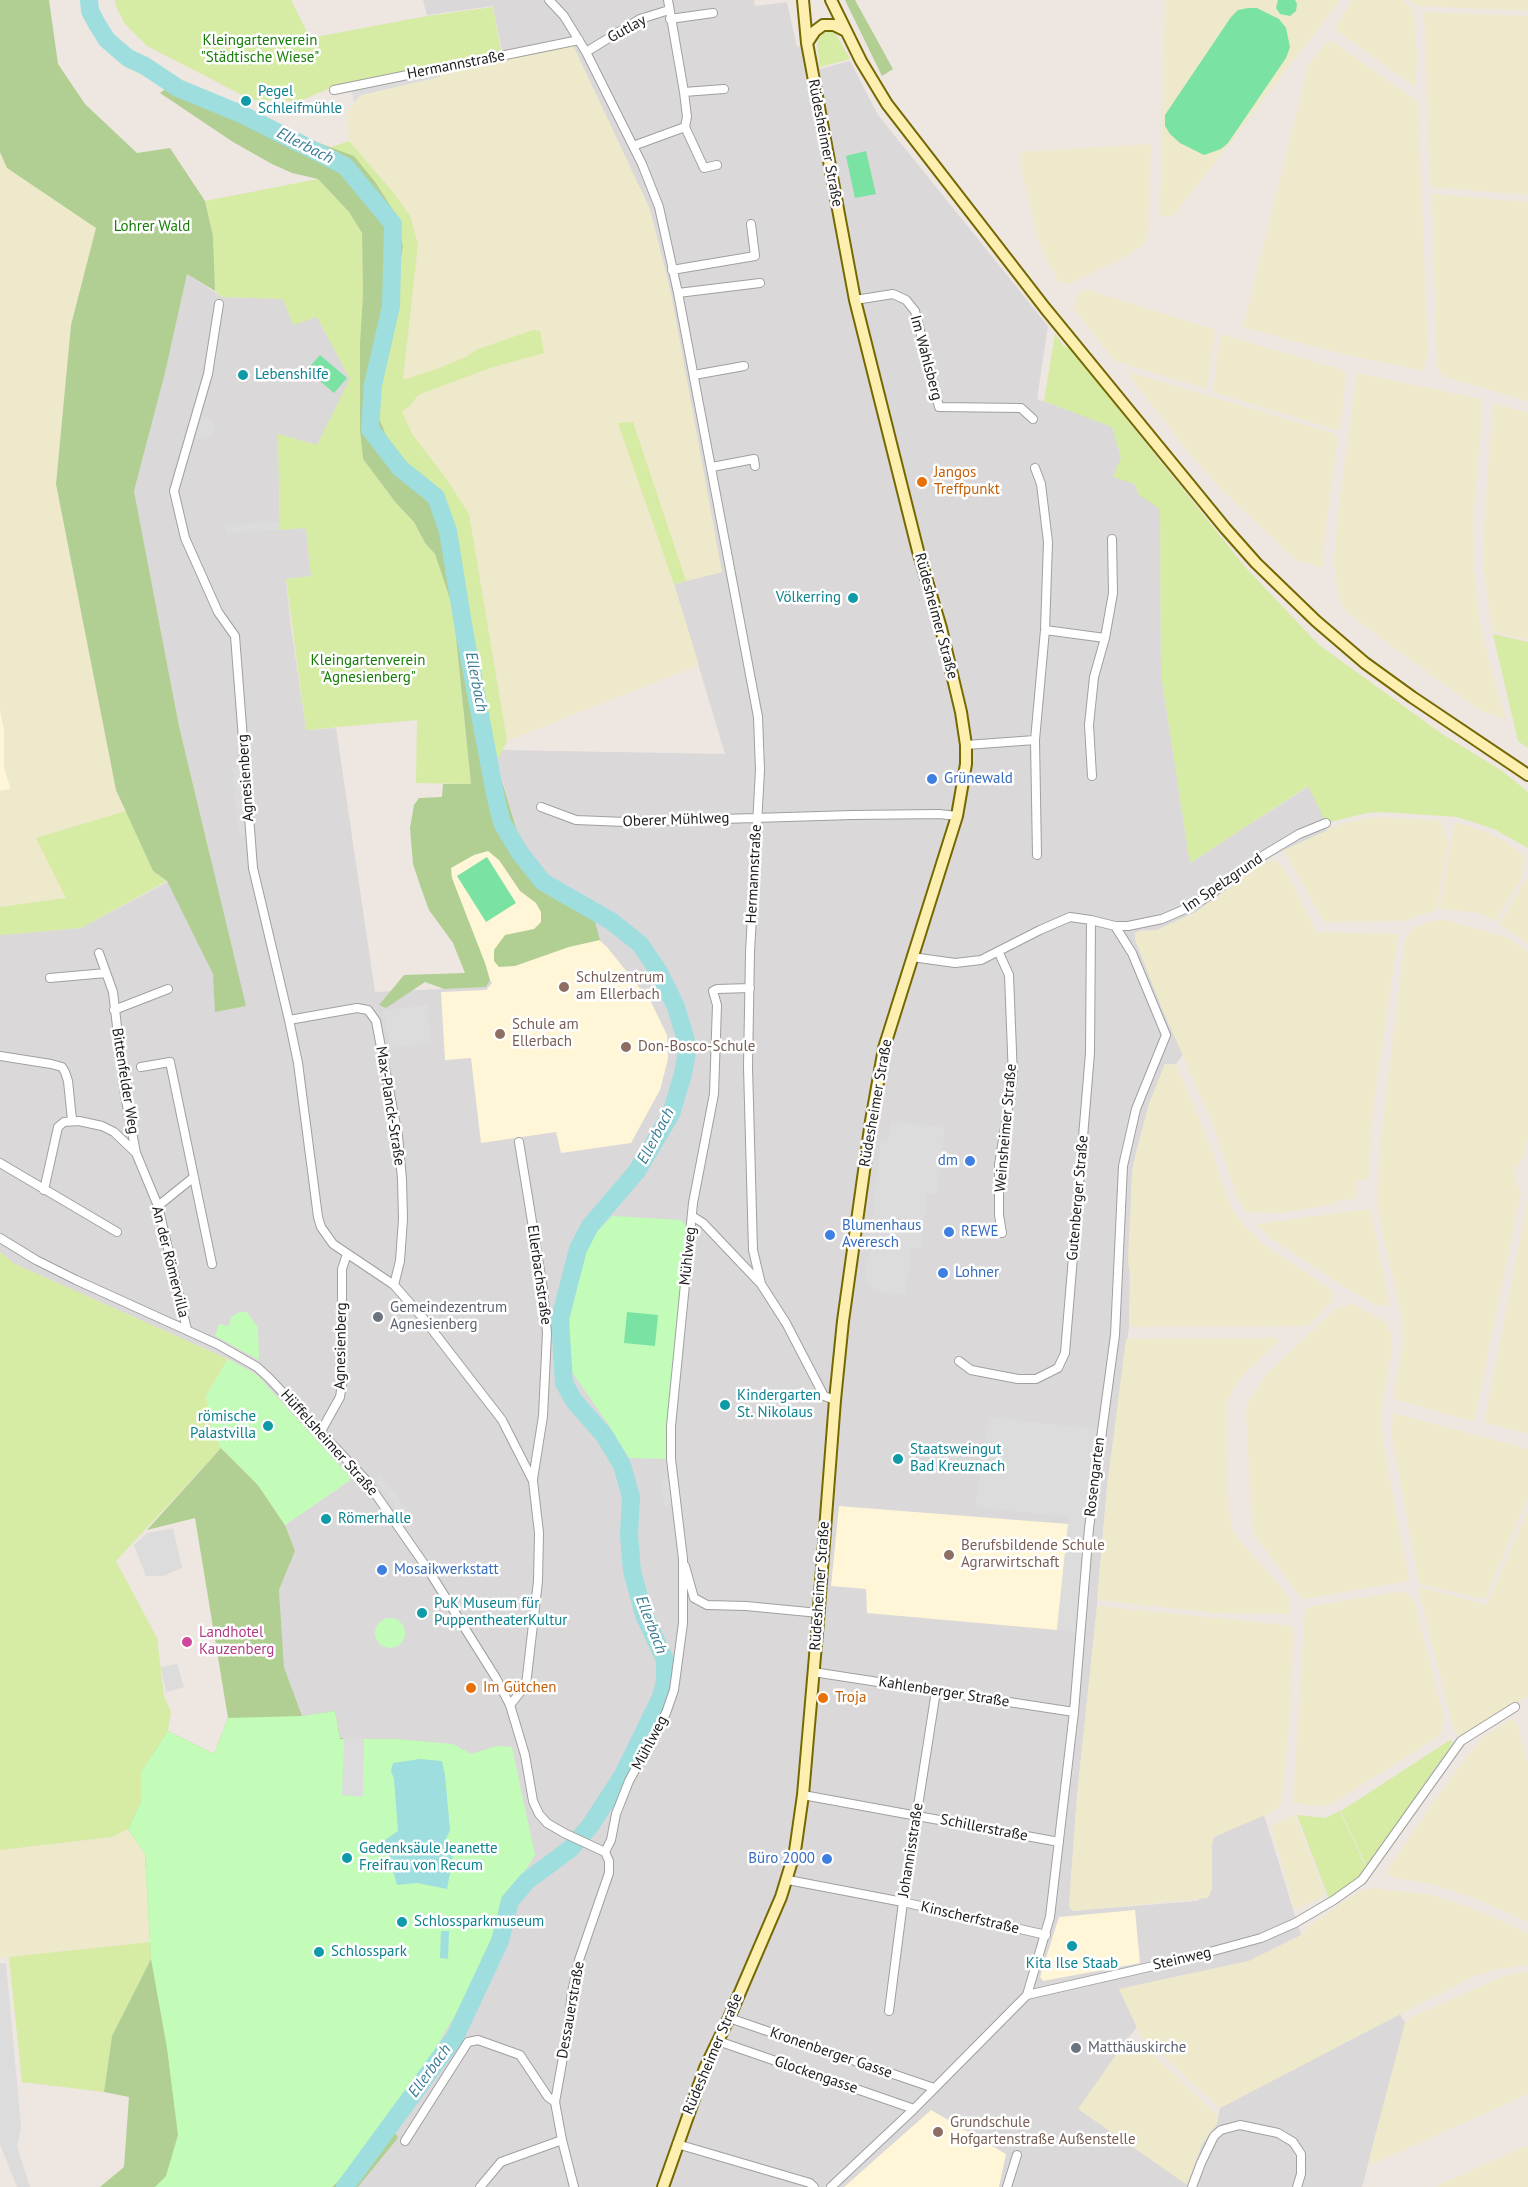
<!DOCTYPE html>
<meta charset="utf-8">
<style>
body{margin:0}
canvas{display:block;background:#eee6e0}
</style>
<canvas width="1528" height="2187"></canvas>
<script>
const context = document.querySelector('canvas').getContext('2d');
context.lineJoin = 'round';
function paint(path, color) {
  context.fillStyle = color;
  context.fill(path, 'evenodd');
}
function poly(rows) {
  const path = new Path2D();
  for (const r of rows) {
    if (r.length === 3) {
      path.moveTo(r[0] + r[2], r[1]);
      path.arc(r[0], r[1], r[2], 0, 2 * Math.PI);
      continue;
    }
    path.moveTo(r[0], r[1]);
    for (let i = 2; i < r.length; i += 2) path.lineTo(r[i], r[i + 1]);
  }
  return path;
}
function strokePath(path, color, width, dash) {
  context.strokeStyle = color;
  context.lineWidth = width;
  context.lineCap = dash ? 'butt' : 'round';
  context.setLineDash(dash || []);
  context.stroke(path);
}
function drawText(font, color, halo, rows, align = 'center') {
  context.font = font + ' "PT Sans",sans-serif';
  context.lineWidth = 5;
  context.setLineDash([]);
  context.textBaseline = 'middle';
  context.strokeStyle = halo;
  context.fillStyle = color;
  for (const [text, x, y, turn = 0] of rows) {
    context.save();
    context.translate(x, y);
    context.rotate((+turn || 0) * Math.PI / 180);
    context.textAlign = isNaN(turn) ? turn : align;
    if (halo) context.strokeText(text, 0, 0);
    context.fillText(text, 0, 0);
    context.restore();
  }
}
const residential = poly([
 [423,0,754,0,755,6,787,2,797,47,814,43,820,69,850,61,878,115,1048,326,1037,399,1112,426,1121,457,1140,495,1160,509,1161,674,1190,863,1309,786,1324,818,1327,831,1284,850,1263,862,1196,912,1157,930,1139,931,1161,1006,1183,1055,1176,1064,1165,1064,1149,1104,1133,1165,1131,1186,1129,1327,1107,1487,1097,1606,1077,1796,1069,1907,1073,1911,1197,1901,1212,1889,1212,1844,1214,1837,1264,1815,1301,1935,1249,1961,1119,1989,1137,2027,1125,2042,1187,2185,1202,2144,1217,2124,1220,2108,1400,2014,1405,2023,1362,2187,358,2187,398,2138,350,2040,366,1739,340,1739,302,1716,284,1667,279,1590,295,1551,285,1525,349,1481,257,1375,228,1359,15,1264,0,1252,0,935,81,928,211,859,179,726,134,491,165,373,187,274,222,297,283,299,317,317,350,379,317,445,278,434,280,529,306,528,311,576,286,579,290,620,306,730,336,728,375,992,486,987,520,891,589,900,557,887,545,875,519,838,497,761,502,750,725,754,674,584,722,572,574,47,568,37,502,51,493,6,427,15]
]);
const education = poly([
 [0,709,4,729,4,767,11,789,0,791],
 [496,818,552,896,607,947,651,1002,667,1035,668,1059,660,1090,631,1143,561,1153,556,1132,481,1143,471,1058,445,1060,441,992,486,990,492,983,418,861],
 [839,1506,1068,1524,1057,1630,867,1613,866,1589,831,1586],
 [1135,1910,1140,1963,1043,1981,1040,1977,1059,1917],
 [931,2110,1006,2154,999,2187,844,2187]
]);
const farmland = poly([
 [1165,0,1340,0,1175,214,1167,217,1160,214],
 [1352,0,1402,0,1411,8,1414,16,1415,29,1417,60,1415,87,1335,29],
 [1409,0,1528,0,1528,11,1415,6],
 [1424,12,1528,16,1528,195,1430,187],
 [1332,41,1418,102,1428,353,1423,371,1330,351,1243,327,1309,63,1326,43],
 [570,46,574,47,650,209,671,293,722,572,674,584,699,665,507,741,469,514,445,477,412,434,402,411,403,384,418,244,410,216,393,192,349,141,347,113,361,95,439,77,440,73],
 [1151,144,1148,235,1146,241,1142,246,1123,258,1069,284,1059,282,1047,261,1037,236,1022,172,1022,152],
 [0,152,8,168,96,228,71,325,56,484,116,790,126,811,36,838,67,898,0,907,0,791,11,789,4,767,4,729,0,709],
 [1432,194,1528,202,1528,401,1446,377,1440,373,1437,367],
 [1085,289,1215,330,1207,389,1115,361,1074,309,1079,294],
 [1220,334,1346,371,1340,431,1213,392],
 [1132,373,1336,434,1337,441,1324,543,1323,568,1296,560,1220,488,1192,456,1131,378],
 [1357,373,1481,399,1482,415,1473,521,1474,569,1479,619,1492,674,1506,719,1481,711,1374,633,1347,612,1342,605,1338,592,1334,560,1339,505],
 [1493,403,1528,413,1528,640,1492,631,1483,562,1485,510],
 [1379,817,1440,821,1448,841,1436,910,1404,921,1324,922,1284,850,1339,825,1358,820],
 [1455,822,1486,832,1504,841,1525,857,1520,881,1495,921,1478,913,1439,909],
 [1265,861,1278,862,1284,868,1315,930,1319,932,1398,934,1398,937,1373,1110,1368,1180,1357,1180,1356,1199,1337,1200,1336,1204,1281,1213,1246,1212,1237,1197,1212,1121,1161,1006,1135,940,1135,933,1139,931,1157,930,1196,912],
 [1528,876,1528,944,1499,924],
 [1445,920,1506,937,1528,952,1528,1136,1524,1156,1515,1170,1516,1182,1521,1193,1474,1422,1395,1399,1393,1396,1403,1343,1402,1316,1383,1236,1377,1203,1380,1145,1405,941,1410,931,1418,926,1432,921],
 [1165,1064,1176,1064,1212,1151,1223,1186,1232,1208,1243,1224,1261,1243,1333,1291,1332,1301,1308,1326,1129,1327,1131,1272,1129,1269,1128,1258,1133,1165,1149,1104],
 [1528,1199,1528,1434,1487,1423,1485,1420],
 [1370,1209,1390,1305,1378,1306,1348,1289,1270,1238,1256,1224],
 [1354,1304,1386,1323,1391,1335,1391,1355,1383,1395,1381,1420,1384,1449,1409,1579,1408,1581,1303,1599,1299,1595,1258,1540,1252,1526,1246,1412,1248,1403,1266,1375,1335,1309],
 [1276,1338,1279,1341,1246,1372,1237,1383,1227,1401,1228,1498,1231,1525,1236,1536,1283,1590,1288,1598,1290,1614,1215,1613,1097,1600,1107,1487,1126,1339],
 [1393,1413,1528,1449,1528,1497,1485,1599,1419,1584,1392,1436],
 [1528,1513,1528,1696,1459,1737,1454,1730,1418,1587,1487,1605,1526,1514],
 [1405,1591,1414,1601,1443,1714,1442,1734,1330,1805,1321,1806,1299,1804,1293,1802,1305,1610,1312,1606],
 [1097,1606,1294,1626,1290,1713,1281,1804,1272,1812,1214,1837,1212,1844,1212,1889,1208,1898,1073,1911,1069,1907,1077,1796],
 [1512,1719,1517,1725,1528,1763,1528,1922,1477,1899,1432,1884,1394,1878,1387,1872,1389,1867,1455,1772,1482,1738],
 [1295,1815,1325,1895,1295,1910,1271,1826],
 [128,1829,145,1854,151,1942,0,1958,0,1850,112,1837],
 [1369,1888,1425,1894,1445,1899,1464,1905,1515,1927,1528,1934,1528,1965,1498,1969,1472,1977,1220,2108,1141,2036,1119,1989,1249,1961,1296,1938,1305,1932,1309,1926,1357,1893],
 [1528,1972,1528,2094,1370,2165,1369,2159,1405,2023,1410,2018,1506,1975],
 [1128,2040,1133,2040,1147,2049,1218,2116,1217,2124,1202,2144,1187,2185,1078,2109,1125,2042],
 [1528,2145,1528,2187,1434,2187]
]);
const grass = poly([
 [115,0,291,0,310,38,427,16,493,7,501,51,330,88,300,101,252,100,147,46,125,24,116,7],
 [828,30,835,33,850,59,820,67,817,45,822,32],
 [349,141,393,192,410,216,418,244,403,380,437,369,468,356,476,350,533,330,540,331,544,353,490,368,418,395,409,407,402,411,412,434,445,477,469,514,507,741,497,761,488,734,471,648,455,544,444,502,393,452,376,411,403,246,395,213,376,183,329,148],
 [318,179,349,212,362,233,363,295,360,343,360,431,363,459,396,503,414,522,425,543,435,554,453,608,471,784,416,783,417,720,306,730,286,579,311,576,306,528,280,530,278,434,317,445,350,379,317,317,293,325,283,299,222,297,215,291,213,236,205,201],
 [1055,334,1065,348,1068,346,1246,568,1319,645,1442,734,1502,771,1528,792,1528,848,1494,829,1457,817,1383,812,1367,813,1326,823,1308,786,1190,863,1161,674,1160,509,1139,495,1135,484,1113,477,1121,457,1112,427,1044,401],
 [633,422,686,581,674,584,618,423],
 [1493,634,1528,642,1528,748,1518,741],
 [126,811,153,871,167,881,81,928,0,935,0,907,66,898,36,838],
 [0,1252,15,1264,228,1359,206,1396,211,1425,221,1448,116,1561,157,1638,164,1696,171,1712,168,1731,141,1772,141,1802,128,1829,112,1837,0,1850],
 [1450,1740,1453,1743,1367,1868,1341,1811],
 [1340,1811,1366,1868,1353,1882,1329,1899,1297,1815,1325,1818],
 [151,1942,151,1959,112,2036,104,2092,22,2082,9,1957]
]);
const forest = poly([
 [0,0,49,0,58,64,85,104,137,153,170,148,205,201,213,236,215,291,187,274,165,373,134,491,179,726,246,1006,215,1012,213,974,167,881,153,871,116,790,56,484,71,325,96,228,7,168,0,152],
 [845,0,855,0,893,69,882,76],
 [176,81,204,91,268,120,292,133,354,156,376,183,395,213,403,246,376,411,393,452,444,502,455,544,471,648,488,734,519,838,545,875,557,887,589,900,600,940,569,947,515,966,499,967,494,961,494,950,505,935,534,929,541,922,541,912,536,903,520,891,499,860,488,851,474,855,451,868,452,878,485,963,490,980,486,987,444,989,425,982,386,1008,379,1005,404,975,465,973,453,943,429,910,421,888,413,864,410,828,414,805,419,798,442,797,443,784,471,784,453,608,435,554,425,543,414,522,396,503,363,459,360,431,360,343,363,295,362,233,349,212,318,179,292,173,272,164,233,142,160,93],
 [221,1448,258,1485,285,1525,295,1551,279,1590,284,1667,302,1716,335,1711,340,1738,343,1738,343,1795,350,2040,398,2138,358,2187,100,2187,124,2167,129,2097,104,2092,112,2036,151,1959,145,1854,128,1829,141,1802,141,1772,168,1731,214,1754,228,1718,195,1518,147,1530]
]);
const park = poly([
 [612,1216,681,1220,688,1228,667,1416,666,1459,629,1458,608,1424,572,1372,569,1342,570,1300,591,1238],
 [240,1312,247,1312,258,1328,259,1360,215,1336,219,1324,229,1326,231,1317],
 [228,1359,257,1375,350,1477,349,1481,285,1525,258,1485,221,1448,211,1425,206,1396],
 [390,1633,15],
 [335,1711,340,1739,395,1739,453,1744,471,1754,497,1746,512,1747,535,1855,503,1906,490,1946,456,2014,414,2083,351,2170,332,2187,155,2187,166,2176,178,2135,167,2048,151,1959,145,1854,128,1829,141,1802,141,1772,168,1731,214,1754,228,1718,302,1716]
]);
const pitch = poly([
 [1278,0,1295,0,1297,4,1296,11,1290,16,1280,14,1276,8],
 [1248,8,1257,8,1279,19,1286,28,1290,47,1286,58,1228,143,1221,149,1204,155,1180,143,1170,134,1165,126,1165,115,1231,17,1238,10],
 [866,151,876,194,855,198,846,156],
 [320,355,347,378,334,393,307,370],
 [487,857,516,903,486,922,457,876],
 [627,1312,658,1315,655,1346,624,1343]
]);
const parking = poly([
 [439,68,440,77,361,95,354,102,351,86],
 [202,417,213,421,214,433,204,440,193,438],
 [279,522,279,530,226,533,226,525],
 [240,767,247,836,239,837,232,768],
 [427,1005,430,1042,390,1048,383,1010],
 [891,1122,945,1127,937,1194,927,1193,921,1249,911,1248,906,1295,870,1291,871,1283,865,1282,881,1140,888,1140],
 [989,1417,1097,1429,1076,1632,1057,1630,1069,1517,975,1507],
 [380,1474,409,1512,403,1516,374,1478],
 [669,1478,672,1504,664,1505,660,1479],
 [173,1528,182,1568,163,1576,146,1576,134,1545,147,1533],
 [177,1664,184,1687,166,1692,161,1667],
 [344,1739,364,1739,363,1797,342,1795],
 [0,1963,6,1963,21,2127,17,2147,30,2187,17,2187,0,2144]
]);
const water = poly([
 [420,1759,442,1761,445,1775,450,1830,443,1846,453,1857,447,1889,417,1883,397,1885,385,1840,398,1831,394,1779,391,1771,393,1763],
 [441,1931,449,1931,448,1959,440,1958]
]);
const river = poly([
 [89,0,90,11,97,24,107,40,128,58,145,66,178,88,241,114,345,166,393,224,391,306,373,385,370,429,400,468,436,497,448,531,464,630,495,794,502,823,520,853,543,882,611,921,640,944,659,972,676,1007,688,1047,683,1074,671,1114,637,1171,590,1226,578,1249,560,1319,564,1383,574,1401,604,1435,622,1465,631,1497,629,1535,632,1571,644,1615,665,1660,665,1681,661,1697,623,1775,590,1826,570,1849,527,1881,510,1901,500,1941,455,2037,345,2187]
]);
const street = poly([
 [549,0,564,16,586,52,642,164,659,207,678,293,758,717,760,770,750,952,748,1067,753,1250,761,1284,786,1323,824,1396,835,1400],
 [670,19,713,13],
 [586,52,640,19,669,10],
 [334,90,579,40],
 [684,92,724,89],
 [685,127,704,168,717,165],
 [633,146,685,127,687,117,684,92,668,0],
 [672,270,755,256,751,224],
 [678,293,760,283],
 [855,300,893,294,906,300,915,311,939,407,1021,408,1033,419],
 [219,304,208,374,174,491,185,538,218,612,235,636,253,868,289,1020,298,1063,318,1217,321,1227,333,1244,394,1285,423,1318,502,1420,533,1481,539,1533,538,1581,526,1685,510,1705],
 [694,375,744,366],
 [712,467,754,459,755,466],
 [1035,468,1041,484,1048,542,1045,630,1035,740,1037,855],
 [1045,630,1105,638],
 [966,745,1035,740],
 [1092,776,1089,725,1094,677,1105,638,1113,593,1112,539],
 [541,807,576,820,625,822,852,815,939,814,957,816],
 [99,953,113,992,125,1095,136,1153,158,1206,187,1330],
 [999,953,1009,975,1013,1077,999,1165,999,1215,1002,1233],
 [912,957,955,963,981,960,1040,930,1070,917,1091,920,1115,926,1128,926,1162,919,1192,906,1207,897,1264,855,1299,834,1326,823],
 [50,978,106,973],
 [114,1010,168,989],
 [289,1020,357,1008,368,1010,376,1021,398,1136,402,1179,403,1219,400,1261,394,1285],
 [0,1056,51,1064,62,1067,65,1072,68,1081,72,1120],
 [141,1067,170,1062,212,1264],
 [519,1142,543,1289,547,1333,543,1416,533,1479],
 [0,1163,117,1232],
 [44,1190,58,1127,64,1122,79,1121,102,1126,114,1132,136,1153],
 [158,1206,194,1177],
 [692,1216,703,1223,760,1283],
 [0,1238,36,1260,76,1280,217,1344,257,1367,268,1377,365,1479,429,1571,496,1678,510,1705,525,1755,533,1801,539,1814,547,1823,564,1833,605,1852],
 [959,1361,971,1370,1018,1379,1036,1379,1058,1368,1065,1353,1090,1053,1091,920],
 [320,1433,340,1397,342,1384,342,1269,347,1254],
 [685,1566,694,1598,707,1605,746,1606,819,1613],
 [813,1672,1074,1712],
 [803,1795,1059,1842],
 [605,1852,611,1840,616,1814,629,1781,666,1713,674,1690,683,1623,683,1559,671,1459,671,1426,693,1203,714,1094,717,1005,713,991,717,989,750,988],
 [788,1880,903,1902,1046,1935],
 [1027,1995,1050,1917,1074,1712,1089,1528,1115,1335,1123,1166,1136,1109,1166,1035,1132,953,1115,926],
 [889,2011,903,1902,936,1691],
 [729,2018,934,2088],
 [718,2041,914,2109],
 [405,2141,468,2042,478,2040,520,2055,548,2097,555,2102],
 [677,2144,810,2183,814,2187],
 [480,2187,501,2162,562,2140],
 [574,2187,562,2140,555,2102,567,2035,572,1992,579,1960,609,1873,609,1861,605,1852],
 [831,2187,914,2109,1027,1995,1184,1959,1261,1938,1295,1923,1334,1900,1362,1880,1461,1741,1515,1707],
 [1007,2187,1017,2155],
 [1192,2187,1201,2163,1214,2136,1221,2130,1240,2125,1278,2133,1293,2142,1301,2154,1301,2174,1297,2187]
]);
const secondary = poly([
 [831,0,861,61,887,104,1045,308,1225,528,1256,563,1316,621,1365,663,1412,697,1528,775],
 [807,43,815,31,823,25,834,25,846,31],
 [663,2187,705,2068,729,2018,781,1897,795,1851,803,1795,818,1621,835,1400,843,1321,871,1121,884,1048,957,816,966,764,966,745,961,712,941,628,918,551,855,300,807,43,803,0]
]);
const markers = [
 [246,101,6,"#0f9aa8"],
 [243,375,6,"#0f9aa8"],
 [922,482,6,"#e8710a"],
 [853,598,6,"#0f9aa8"],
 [932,779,6,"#3f7fe0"],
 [564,987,6,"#8d6e63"],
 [500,1034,6,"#8d6e63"],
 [626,1047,6,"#8d6e63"],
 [970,1161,6,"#3f7fe0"],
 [949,1232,6,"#3f7fe0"],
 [830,1235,6,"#3f7fe0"],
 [943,1273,6,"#3f7fe0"],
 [378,1317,6,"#6b7280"],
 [725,1405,6,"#0f9aa8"],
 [268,1426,6,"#0f9aa8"],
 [898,1459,6,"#0f9aa8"],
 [326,1519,6,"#0f9aa8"],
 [949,1555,6,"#8d6e63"],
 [382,1570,6,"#3f7fe0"],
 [422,1613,6,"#0f9aa8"],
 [187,1642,6,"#d1479c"],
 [471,1688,6,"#e8710a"],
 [823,1698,6,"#e8710a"],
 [347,1858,6,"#0f9aa8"],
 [827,1859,6,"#3f7fe0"],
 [402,1922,6,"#0f9aa8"],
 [1072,1946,6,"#0f9aa8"],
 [319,1952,6,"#0f9aa8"],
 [1076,2048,6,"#6b7280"],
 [938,2132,6,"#8d6e63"]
];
const streetNames = [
 ["Gutlay",627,29,-29],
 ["Hermannstraße",456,65,-11],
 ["Rüdesheimer Straße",825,143,79],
 ["Im Wahlsberg",926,358,75],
 ["Rüdesheimer Straße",936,616,75],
 ["Agnesienberg",246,778,-94],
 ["Oberer Mühlweg",676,820,-2],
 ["Hermannstraße",754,874,-87],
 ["Im Spelzgrund",1223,883,-34],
 ["Bittenfelder Weg",125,1081,81],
 ["Rüdesheimer Straße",876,1103,-80],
 ["Max-Planck-Straße",390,1106,81],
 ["Weinsheimer Straße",1006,1128,-85],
 ["Gutenberger Straße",1078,1198,-85],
 ["Mühlweg",688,1256,-84],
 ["An der Römervilla",170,1262,76],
 ["Ellerbachstraße",539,1275,82],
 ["Agnesienberg",341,1346,-89],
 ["Hüffelsheimer Straße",329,1443,48],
 ["Rosengarten",1095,1477,-83],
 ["Rüdesheimer Straße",820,1586,-86],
 ["Kahlenberger Straße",944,1692,9],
 ["Mühlweg",650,1743,-62],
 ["Schillerstraße",984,1828,11],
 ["Johannisstraße",911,1850,-81],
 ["Kinscherfstraße",970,1918,13],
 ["Steinweg",1182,1959,-13],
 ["Dessauerstraße",571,2010,-80],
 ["Kronenberger Gasse",831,2053,19],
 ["Rüdesheimer Straße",713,2054,-67],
 ["Glockengasse",816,2075,19]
];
const parkNames = [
 ["Kleingartenverein",260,41],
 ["\"Städtische Wiese\"",260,58],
 ["Lohrer Wald",152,227],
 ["Kleingartenverein",368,661],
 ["\"Agnesienberg\"",368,678]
];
const cultureNames = [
 ["Pegel",258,92],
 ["Schleifmühle",258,109],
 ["Lebenshilfe",255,375],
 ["Völkerring",841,598,"right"],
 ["Kindergarten",737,1396],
 ["St. Nikolaus",737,1413],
 ["römische",256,1417,"right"],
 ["Palastvilla",256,1434,"right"],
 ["Staatsweingut",910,1450],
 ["Bad Kreuznach",910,1467],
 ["Römerhalle",338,1519],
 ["PuK Museum für",434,1604],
 ["PuppentheaterKultur",434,1621],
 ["Gedenksäule Jeanette",359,1849],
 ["Freifrau von Recum",359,1866],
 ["Schlossparkmuseum",414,1922],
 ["Schlosspark",331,1952],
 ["Kita Ilse Staab",1072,1964,"center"]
];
const foodNames = [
 ["Jangos",934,473],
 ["Treffpunkt",934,490],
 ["Im Gütchen",483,1688],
 ["Troja",835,1698]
];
const shopNames = [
 ["Grünewald",944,779],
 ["dm",958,1161,"right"],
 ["Blumenhaus",842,1226],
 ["Averesch",842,1243],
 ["REWE",961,1232],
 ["Lohner",955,1273],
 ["Mosaikwerkstatt",394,1570],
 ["Büro 2000",815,1859,"right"]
];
const educationNames = [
 ["Schulzentrum",576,978],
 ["am Ellerbach",576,995],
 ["Schule am",512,1025],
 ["Ellerbach",512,1042],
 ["Don-Bosco-Schule",638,1047],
 ["Berufsbildende Schule",961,1546],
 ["Agrarwirtschaft",961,1563],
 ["Grundschule",950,2123],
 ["Hofgartenstraße Außenstelle",950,2140]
];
const worshipNames = [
 ["Gemeindezentrum",390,1308],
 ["Agnesienberg",390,1325],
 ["Matthäuskirche",1088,2048]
];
const hotelNames = [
 ["Landhotel",199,1633],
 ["Kauzenberg",199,1650]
];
const waterNames = [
 ["Ellerbach",305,146,27],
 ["Ellerbach",476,682,79],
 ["Ellerbach",656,1136,-62],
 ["Ellerbach",651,1625,69],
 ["Ellerbach",430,2071,-54]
];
paint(residential, '#dad8d9');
paint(education, '#fff6d8');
paint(farmland, '#eee9ca');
paint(grass, '#d6eba3');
paint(forest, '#b2cf93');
paint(park, '#c3fcb9');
paint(pitch, '#7ae2a3');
paint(parking, '#dcdcdc');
paint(water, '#9edede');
strokePath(river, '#9edede', 18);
strokePath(street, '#a0a0a0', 10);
strokePath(secondary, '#756800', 14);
strokePath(street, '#fff', 8);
strokePath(secondary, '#fcefb0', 10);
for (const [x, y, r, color] of markers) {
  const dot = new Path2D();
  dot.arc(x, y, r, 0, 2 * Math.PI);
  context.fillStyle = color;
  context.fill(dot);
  strokePath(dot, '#fff', 2);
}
drawText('15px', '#1c1c1c', '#fff', streetNames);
drawText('15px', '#167d06', '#fff', parkNames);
drawText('15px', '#0d838f', '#fff', cultureNames, 'left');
drawText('15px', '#c56008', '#fff', foodNames, 'left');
drawText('15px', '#366cbe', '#fff', shopNames, 'left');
drawText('15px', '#785e54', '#fff', educationNames, 'left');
drawText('15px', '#5b616d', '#fff', worshipNames, 'left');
drawText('15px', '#b23c85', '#fff', hotelNames, 'left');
drawText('italic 16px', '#3c7e97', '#fff', waterNames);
</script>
